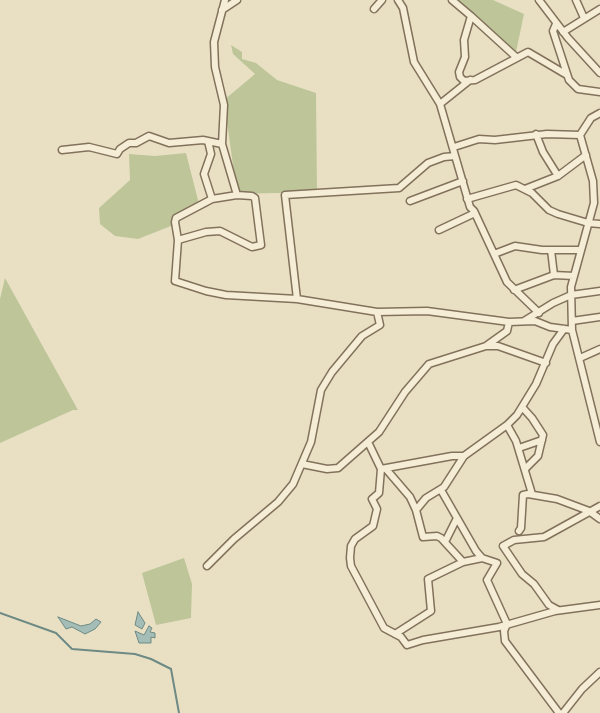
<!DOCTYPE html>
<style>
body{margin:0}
canvas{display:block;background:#e9e0c4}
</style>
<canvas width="600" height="713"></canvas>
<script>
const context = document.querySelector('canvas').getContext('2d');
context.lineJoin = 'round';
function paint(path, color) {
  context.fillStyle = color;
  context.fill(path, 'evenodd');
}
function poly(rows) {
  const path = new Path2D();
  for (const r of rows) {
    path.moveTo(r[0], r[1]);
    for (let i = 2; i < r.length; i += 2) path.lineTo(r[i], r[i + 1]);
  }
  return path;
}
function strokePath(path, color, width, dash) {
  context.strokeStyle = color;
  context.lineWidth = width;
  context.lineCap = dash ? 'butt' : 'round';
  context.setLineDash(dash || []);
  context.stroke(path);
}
const green = poly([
 [452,0,493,0,524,14,516,52,511,53],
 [231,45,242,52,242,59,256,63,277,80,316,93,317,192,237,194,224,100,255,74,233,54],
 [186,153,199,204,171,226,138,239,115,236,100,224,99,208,130,180,129,154,155,156],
 [5,278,78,410,73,410,0,443,0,299],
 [184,558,192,584,191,618,156,625,142,573]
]);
const water = poly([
 [138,612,145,623,142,629,135,625,138,612],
 [58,617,81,626,90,624,96,619,101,622,95,629,85,634,72,627,66,629,58,617],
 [149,626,152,628,150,632,155,633,155,638,151,637,151,643,139,643,135,631,144,635,149,626]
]);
const stream = poly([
 [0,613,56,633,72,649,135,654,151,659,171,669,179,713]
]);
const minor = poly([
 [398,0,403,8,414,62,440,104,470,207,474,211,507,282,539,313],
 [452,0,471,16,464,40,465,57,459,72,460,77,464,81,475,80,528,52,567,75],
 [539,0,568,38,600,73],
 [576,0,584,18],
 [374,9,382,0],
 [222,10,237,0],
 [471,16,516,57],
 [556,24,553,31,569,80,578,89,600,92],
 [563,32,600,9],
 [440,104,470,80],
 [536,134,543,152,558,176],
 [580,135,593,181,594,203,571,287,572,330,600,442],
 [580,135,591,118,600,113],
 [208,141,211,154,204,174,212,199,176,218,175,222,178,240,175,281,206,291,226,295,297,299,377,312,427,311,509,322,535,321,550,327,572,330],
 [454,147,479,139,495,140,547,134,580,135],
 [62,150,89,147,117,154,120,149,129,143,136,143,149,136,169,143,203,140,222,144],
 [525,189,558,176,586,155],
 [212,199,237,195],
 [467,199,516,185,532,193,549,210,558,214,588,223,600,224],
 [410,201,463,181],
 [439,230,475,213],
 [178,240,206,232,220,231,252,247,261,245,255,198,252,196,237,195,222,144,224,105,215,67,214,42,225,0],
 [551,250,554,275],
 [494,254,515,246,542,250,581,250],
 [514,290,554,275,574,276],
 [297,299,285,195,399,188,428,163,444,157,455,156],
 [524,321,553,303,571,295,600,291],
 [572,321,600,317],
 [486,346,498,346,546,363],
 [580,358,600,349],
 [522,407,532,418,543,435,538,456,525,469],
 [507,425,516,441,532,494],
 [368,442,381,469,452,456,464,456],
 [519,448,542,440],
 [302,464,327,469,338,468,379,432,405,392,429,364,486,346,507,331,509,322],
 [381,469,379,493,372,499,377,509,373,526,355,539,351,546,350,558,351,566,384,628,401,637,407,645,423,640,499,627,555,611,600,605],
 [386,469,410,497,416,510,423,537,437,536,441,538,463,562,482,558],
 [441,490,476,551,482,558,497,563,487,580,507,624,504,631,505,641,559,713],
 [416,510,426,498,444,487,464,456,507,425,517,415,536,384,553,344,564,329],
 [519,531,521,528,523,495,528,494,557,499,589,511,600,519],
 [445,542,456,520],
 [207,566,234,539,278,502,293,484,311,442,321,390,332,372,362,336,380,325,377,312],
 [558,610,549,605,534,584,522,574,503,546,514,540,544,537,600,506],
 [395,634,431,611,428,579,463,562],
 [563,713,582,689,600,672]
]);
paint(green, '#bec699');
paint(water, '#a5bdb7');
strokePath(water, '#6d8a84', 1);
strokePath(stream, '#6d8a84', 2);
strokePath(minor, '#82725c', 9);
strokePath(minor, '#f5edd6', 6);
</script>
